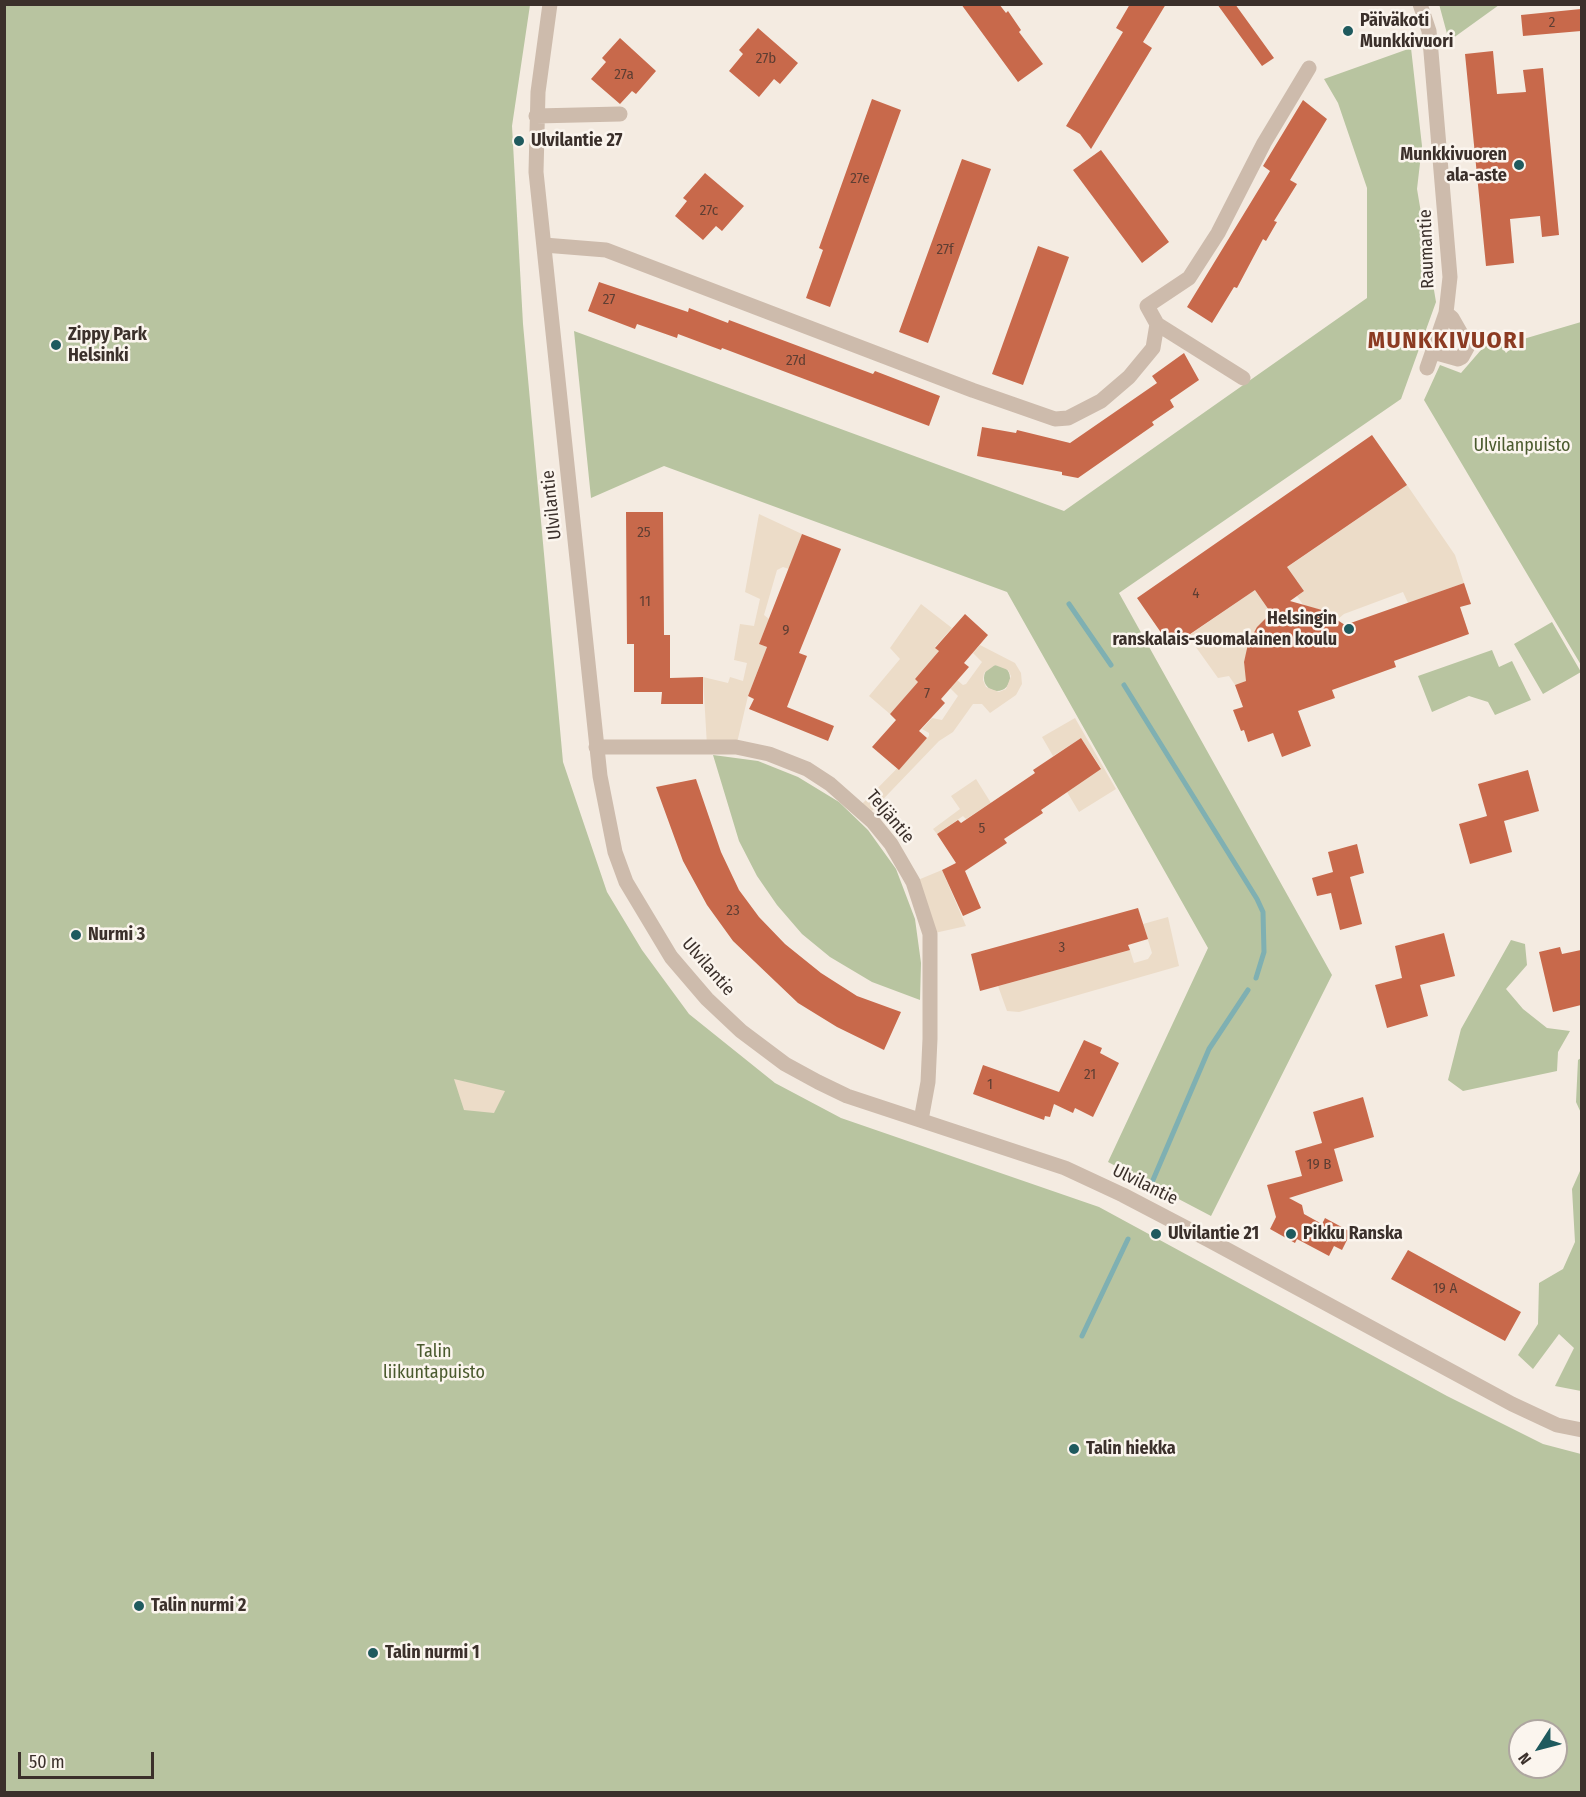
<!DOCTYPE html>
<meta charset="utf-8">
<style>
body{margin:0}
#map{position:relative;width:1586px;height:1797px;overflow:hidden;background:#f4ebe1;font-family:"Fira Sans Condensed",sans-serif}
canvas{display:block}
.frame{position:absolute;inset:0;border:6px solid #3b302b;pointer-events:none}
.north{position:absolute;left:1508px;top:1719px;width:60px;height:60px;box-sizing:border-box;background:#fbf5ee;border:2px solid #aea6a0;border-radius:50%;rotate:234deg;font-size:16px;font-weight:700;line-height:24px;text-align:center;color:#3b302b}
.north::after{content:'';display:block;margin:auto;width:21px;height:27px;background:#1f5a5e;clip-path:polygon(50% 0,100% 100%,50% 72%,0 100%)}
.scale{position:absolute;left:18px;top:1752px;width:136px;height:27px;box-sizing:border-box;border:3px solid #3b302b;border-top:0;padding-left:8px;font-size:18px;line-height:21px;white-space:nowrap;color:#3b302b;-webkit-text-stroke:4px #fbf5ee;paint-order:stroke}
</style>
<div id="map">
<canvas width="1586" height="1797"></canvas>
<div class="frame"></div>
<div class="north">N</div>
<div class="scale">50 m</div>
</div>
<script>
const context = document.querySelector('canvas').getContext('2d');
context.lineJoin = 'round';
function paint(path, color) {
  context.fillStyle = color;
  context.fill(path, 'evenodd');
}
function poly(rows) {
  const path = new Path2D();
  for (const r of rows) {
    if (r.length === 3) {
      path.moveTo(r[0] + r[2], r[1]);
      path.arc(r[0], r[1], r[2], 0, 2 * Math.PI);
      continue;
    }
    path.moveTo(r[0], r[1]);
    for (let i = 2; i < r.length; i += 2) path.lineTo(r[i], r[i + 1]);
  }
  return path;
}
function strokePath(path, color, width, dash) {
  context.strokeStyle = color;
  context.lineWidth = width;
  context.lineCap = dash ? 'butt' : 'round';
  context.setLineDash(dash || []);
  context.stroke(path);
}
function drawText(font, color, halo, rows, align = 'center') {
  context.font = font + ' "Fira Sans Condensed",sans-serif';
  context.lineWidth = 5;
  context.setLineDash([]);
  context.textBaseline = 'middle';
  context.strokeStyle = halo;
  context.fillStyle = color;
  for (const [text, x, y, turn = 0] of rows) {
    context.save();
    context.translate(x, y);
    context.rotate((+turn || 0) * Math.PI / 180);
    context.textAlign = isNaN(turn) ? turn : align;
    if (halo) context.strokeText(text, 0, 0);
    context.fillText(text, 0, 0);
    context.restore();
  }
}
const green = poly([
 [1439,4,1499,4,1499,5,1449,41],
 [4,5,530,5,512,126,523,324,563,762,607,892,642,950,689,1014,775,1083,841,1118,1099,1207,1447,1396,1543,1444,1581,1454,1581,1792,5,1792],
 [1520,1731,1556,1731,1556,1767,1520,1767],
 [1411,48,1422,146,1417,189,1436,302,1401,399,1119,593,1332,975,1211,1216,1108,1162,1208,948,1007,592,664,466,591,498,574,331,1064,511,1367,298,1367,188,1338,103,1324,79],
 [1581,322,1582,322,1581,665,1424,400,1440,365,1461,373,1494,335,1506,353,1520,340],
 [1552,622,1581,672,1543,694,1514,644],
 [1492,650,1499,667,1512,661,1531,700,1495,715,1488,702,1469,696,1432,712,1418,676],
 [997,678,13],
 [713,755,758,761,798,777,839,802,868,830,896,869,915,919,921,963,920,1000,872,982,830,957,802,934,777,905,757,876,739,841],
 [1511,940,1525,944,1527,965,1506,989,1523,1009,1547,1028,1570,1031,1558,1052,1557,1071,1463,1091,1448,1080,1461,1029],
 [1581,1058,1581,1113,1576,1102,1578,1060],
 [1580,1171,1582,1172,1581,1391,1555,1386,1574,1348,1559,1334,1533,1369,1518,1355,1538,1324,1539,1283,1563,1269,1575,1242,1572,1189]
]);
const sand = poly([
 [1561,1735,1568,1745,1556,1755,1556,1736]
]);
const plaza = poly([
 [1407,485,1455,555,1464,583,1408,603,1403,592,1344,614,1338,619,1322,610,1304,606,1297,596,1304,591,1297,581,1280,572],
 [759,514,802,534,789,569,783,567,777,570,764,615,769,619,759,644,767,647,748,696,736,747,707,746,703,677,728,683,730,677,743,681,747,663,734,660,740,624,754,626,760,599,745,592],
 [1262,585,1277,607,1252,635,1244,662,1247,681,1235,685,1229,676,1218,678,1188,636],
 [921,604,952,628,935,647,939,651,915,679,918,682,890,714,869,696,900,659,890,648],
 [980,645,1015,663,1021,673,1022,684,1016,695,990,713,982,704,973,704,953,732,939,741,868,815,859,807,929,736,929,733,922,729,932,718,942,720,958,696,950,688,957,680,963,685,966,684,982,662,973,653],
 [995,665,1008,670,1011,676,1006,689,999,692,986,687,983,680,984,673],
 [1075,718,1116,789,1079,812,1067,792,1101,768,1081,738,1053,756,1042,737],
 [976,779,991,803,966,819,963,816,937,834,933,829,960,809,951,796],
 [942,870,966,926,930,934,913,882],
 [1168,917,1179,966,1019,1012,1007,1011,998,986,1130,950,1134,963,1148,959,1152,953,1143,924],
 [454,1079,505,1091,494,1113,464,1110]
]);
const stream = poly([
 [1069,604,1111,665],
 [1124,685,1257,899,1263,912,1264,952,1256,978],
 [1153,1180,1209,1049,1248,990],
 [1082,1336,1128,1239]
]);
const building = poly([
 [961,4,999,4,1006,13,1008,11,1021,30,1019,32,1043,64,1018,82],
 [1130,4,1166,4,1143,42,1152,48,1091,149,1080,134,1066,126,1123,32,1116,28],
 [1217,4,1235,4,1274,58,1262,66],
 [1581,9,1581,31,1523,36,1521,15],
 [758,28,798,63,780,84,774,79,759,97,729,71,743,54,739,50],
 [620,38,656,71,636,94,632,91,620,104,591,79,606,62,602,58],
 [1493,51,1497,94,1526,92,1523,70,1543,68,1559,235,1542,237,1540,216,1510,219,1514,263,1486,266,1465,54],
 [872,99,901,110,830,307,806,298,823,250,819,248],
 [1303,100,1327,119,1290,180,1297,184,1274,221,1277,222,1266,241,1263,239,1237,288,1234,287,1212,323,1187,307,1270,171,1263,166],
 [1101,150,1169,242,1142,263,1073,170],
 [962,159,991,169,928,343,899,332],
 [705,173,744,206,722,231,716,226,703,240,675,216,687,201,683,198],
 [1038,246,1069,257,1023,385,992,374],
 [599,282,688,312,689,308,728,323,729,320,873,374,875,371,940,396,929,426,722,348,721,350,678,334,677,338,637,324,635,329,588,311],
 [1184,353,1199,380,1170,400,1174,407,1152,422,1154,425,1078,478,1062,475,1062,472,977,456,982,427,1016,433,1017,430,1070,443,1157,383,1152,376],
 [1372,435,1407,485,1287,567,1304,591,1290,601,1322,610,1345,625,1464,583,1471,604,1460,607,1469,634,1394,661,1396,667,1332,690,1335,698,1298,711,1311,746,1282,757,1273,733,1248,742,1244,730,1241,731,1233,710,1243,707,1235,685,1246,681,1244,662,1248,644,1257,627,1271,613,1255,590,1171,647,1137,598],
 [626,512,663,512,664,635,670,635,670,678,703,677,703,704,661,704,662,692,634,692,634,644,627,644],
 [802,534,841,549,799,653,807,656,787,707,834,726,828,741,749,709,754,699,748,696,767,647,759,644],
 [965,614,988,635,964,663,969,667,941,699,945,703,919,731,927,738,899,770,872,747,896,720,890,714,918,682,915,679,939,651,935,648],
 [1081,738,1101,769,1041,810,1043,813,1004,839,1007,843,965,871,981,908,963,916,942,870,956,863,937,834,958,820,961,823,1035,773,1033,770],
 [1528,770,1539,811,1504,821,1512,852,1470,864,1459,824,1487,816,1478,784],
 [696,779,721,852,739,890,759,917,785,944,821,973,857,996,901,1012,884,1050,837,1027,798,1003,733,941,707,905,683,861,656,787],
 [1357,844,1364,873,1350,877,1362,924,1340,930,1331,893,1317,896,1312,878,1333,872,1328,852],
 [1138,908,1148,939,1128,945,1130,950,980,991,971,954],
 [1444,933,1455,976,1420,985,1428,1016,1387,1028,1375,985,1402,978,1395,946],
 [1560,947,1562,954,1581,950,1581,1005,1553,1012,1539,952],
 [1084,1040,1102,1048,1100,1053,1119,1063,1093,1117,1075,1108,1073,1113,1054,1104,1050,1117,1045,1116,1044,1120,973,1094,983,1065,1059,1092],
 [1363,1097,1374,1137,1334,1149,1343,1181,1289,1198,1302,1205,1304,1214,1322,1224,1325,1218,1351,1232,1342,1250,1334,1246,1329,1256,1297,1239,1295,1243,1270,1229,1276,1217,1267,1185,1302,1176,1295,1151,1322,1143,1313,1112],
 [1408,1250,1521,1312,1505,1341,1391,1279]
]);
const minor = poly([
 [550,4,538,92,536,172,600,776,615,852,626,882,671,957,707,999,741,1031,785,1064,818,1082,847,1096,1065,1168,1123,1195,1209,1240,1512,1404,1557,1425,1582,1430],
 [1420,4,1429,31,1431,52,1450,277,1446,313,1427,368],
 [536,116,620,114],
 [544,245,606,250,972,390],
 [1157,324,1243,378],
 [1433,352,1458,359,1462,357,1468,346,1452,318,1446,313],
 [972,390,1055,419,1068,418,1101,401,1129,377,1153,348,1157,324,1147,306,1189,278,1218,233,1264,143,1309,68],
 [596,747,736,747,769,754,807,769,830,784,873,822,891,844,913,882,930,934,930,1039,928,1082,921,1120]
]);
const markers = [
 [1348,31,6,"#1f5a5e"],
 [519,141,6,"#1f5a5e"],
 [1519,165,6,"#1f5a5e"],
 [56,345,6,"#1f5a5e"],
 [1349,629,6,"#1f5a5e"],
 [76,935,6,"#1f5a5e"],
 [1156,1234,6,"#1f5a5e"],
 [1291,1234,6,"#1f5a5e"],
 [1074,1449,6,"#1f5a5e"],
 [139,1606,6,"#1f5a5e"],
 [373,1653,6,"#1f5a5e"]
];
const numberNames = [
 ["2",1552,23],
 ["27b",766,59],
 ["27a",624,75],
 ["27e",860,179],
 ["27c",709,211],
 ["27f",945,250],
 ["27",609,300],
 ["27d",796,361],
 ["25",644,533],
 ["4",1196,594],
 ["11",645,602],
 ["9",786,631],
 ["7",927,694],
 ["5",982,829],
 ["23",733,911],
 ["3",1062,948],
 ["21",1090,1075],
 ["1",990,1085],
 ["19 B",1319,1165],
 ["19 A",1445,1289]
];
const poiNames = [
 ["Päiväkoti",1360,21],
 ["Munkkivuori",1360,42],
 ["Ulvilantie 27",531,141],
 ["Munkkivuoren",1507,155,"right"],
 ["ala-aste",1507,176,"right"],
 ["Zippy Park",68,335],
 ["Helsinki",68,356],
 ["Helsingin",1337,619,"right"],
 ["ranskalais-suomalainen koulu",1337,640,"right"],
 ["Nurmi 3",88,935],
 ["Ulvilantie 21",1168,1234],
 ["Pikku Ranska",1303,1234],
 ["Talin hiekka",1086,1449],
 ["Talin nurmi 2",151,1606],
 ["Talin nurmi 1",385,1653]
];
const streetNames = [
 ["Raumantie",1427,249,-92],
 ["Ulvilantie",552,505,-96],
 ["Teljäntie",890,817,50],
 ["Ulvilantie",708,967,49],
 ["Ulvilantie",1145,1185,26]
];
const parkNames = [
 ["Ulvilanpuisto",1522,446],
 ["Talin",434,1352],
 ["liikuntapuisto",434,1373]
];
const districtNames = [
 ["MUNKKIVUORI",1447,341]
];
paint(green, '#b8c4a0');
paint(sand, '#efdcb8');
paint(plaza, '#ecdcc8');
strokePath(stream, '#7fb0b2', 5);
paint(building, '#c8694b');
strokePath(minor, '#cdbbac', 15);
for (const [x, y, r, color] of markers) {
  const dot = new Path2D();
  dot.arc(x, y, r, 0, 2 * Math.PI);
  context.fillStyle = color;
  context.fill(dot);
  strokePath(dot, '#fbf5ee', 2);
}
drawText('15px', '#5e3e33', null, numberNames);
drawText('bold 18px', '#3b302b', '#fbf5ee', poiNames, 'left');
drawText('18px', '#3b302b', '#fbf5ee', streetNames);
drawText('18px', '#4a5a2e', '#fbf5ee', parkNames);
context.letterSpacing = '1.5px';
drawText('bold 24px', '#8c3b22', '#fbf5ee', districtNames);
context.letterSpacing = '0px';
</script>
